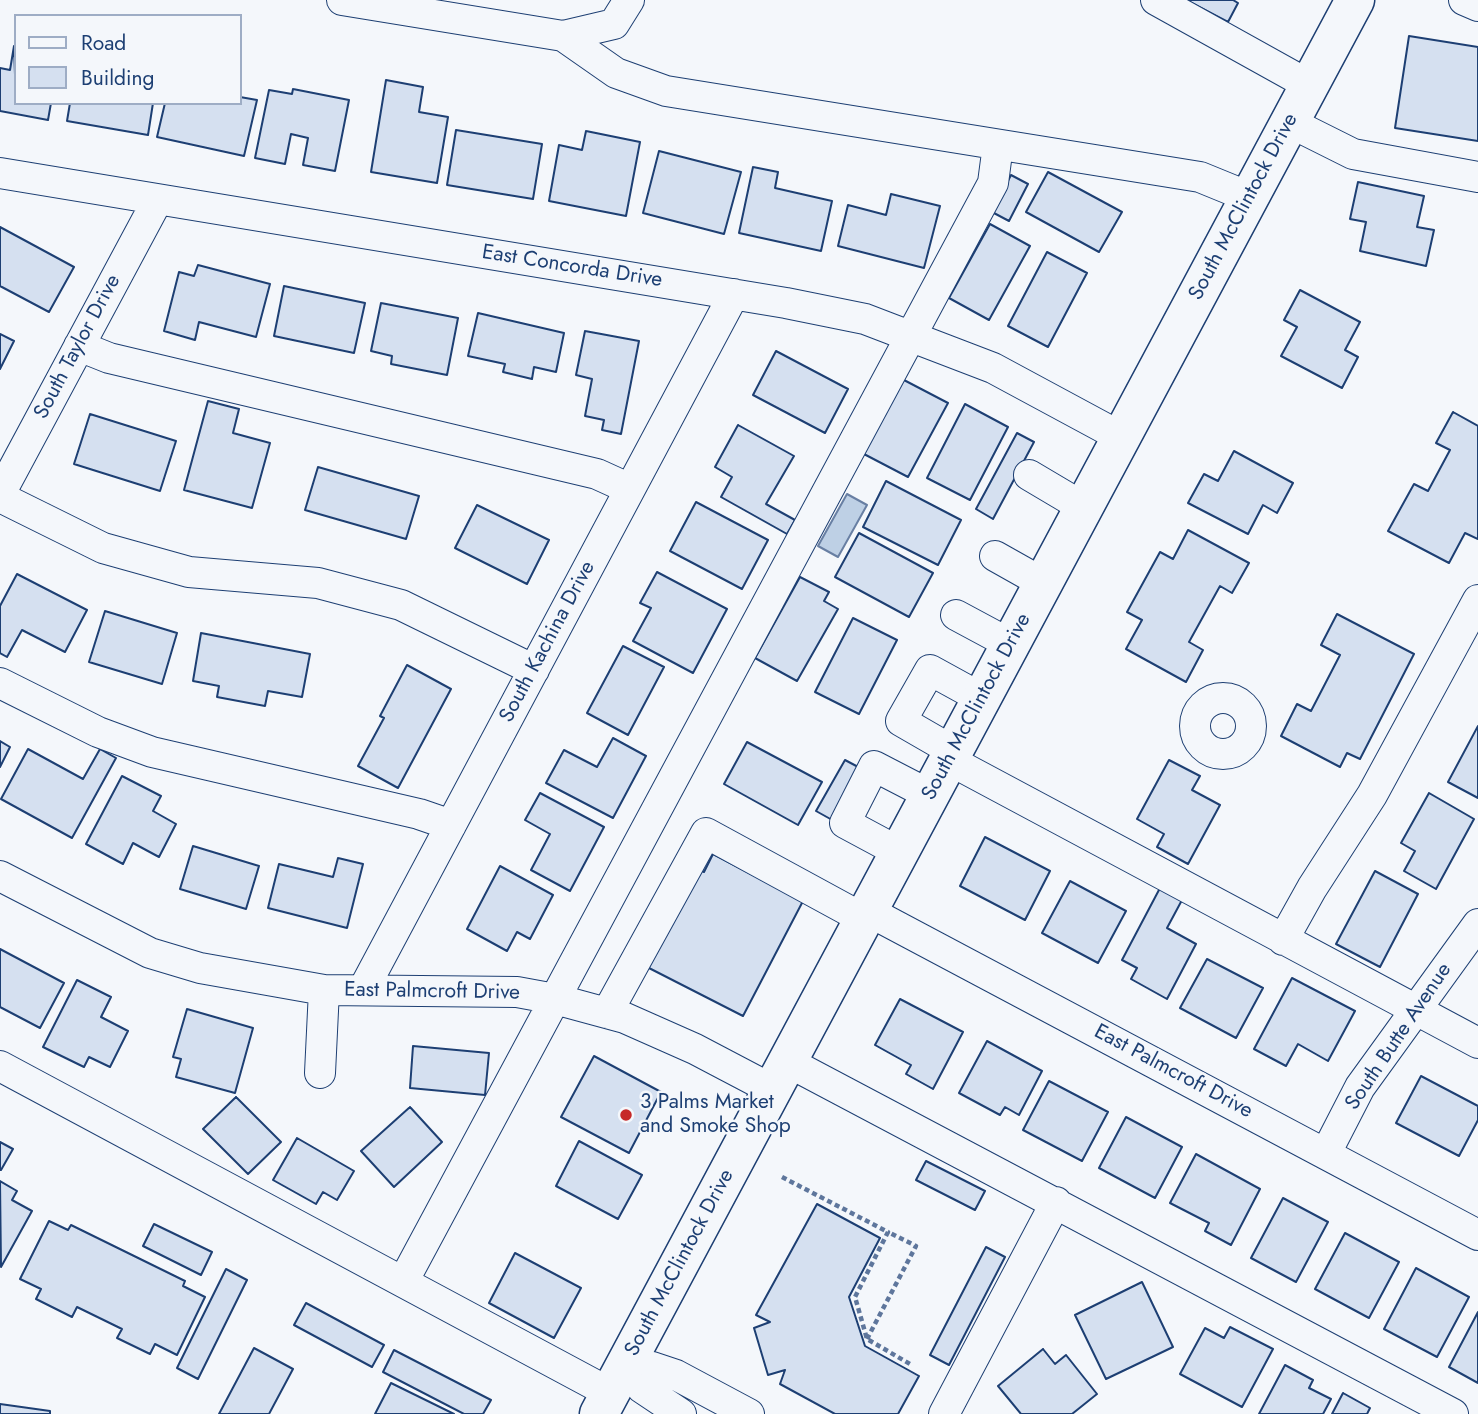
<!DOCTYPE html>
<style>
body{margin:0}
#map{position:relative;width:1478px;height:1414px;overflow:hidden;background:#f4f7fb;font-family:Jost,sans-serif}
canvas{display:block}
.legend{position:absolute;left:14px;top:14px;width:228px;height:91px;box-sizing:border-box;background:#f4f7fb;border:2px solid #9eadc5;margin:0;padding:9px 12px;list-style:none;font-size:21px;color:#1d3f73}
.legend li{display:flex;align-items:center;gap:14px;height:35px}
.legend b{width:35px;border:2px solid #9eadc5}
</style>
<div id="map">
<canvas width="1478" height="1414"></canvas>
<ul class="legend">
<li><b style="height:9px;background:#f4f7fb"></b>Road</li>
<li><b style="height:19px;background:#d5e0f0"></b>Building</li>
</ul>
</div>
<script>
const context = document.querySelector('canvas').getContext('2d');
context.lineJoin = 'round';
function paint(path, color) {
  context.fillStyle = color;
  context.fill(path, 'evenodd');
}
function poly(rows) {
  const path = new Path2D();
  for (const r of rows) {
    if (r.length === 3) {
      path.moveTo(r[0] + r[2], r[1]);
      path.arc(r[0], r[1], r[2], 0, 2 * Math.PI);
      continue;
    }
    path.moveTo(r[0], r[1]);
    for (let i = 2; i < r.length; i += 2) path.lineTo(r[i], r[i + 1]);
  }
  return path;
}
function strokePath(path, color, width, dash) {
  context.strokeStyle = color;
  context.lineWidth = width;
  context.lineCap = dash ? 'butt' : 'round';
  context.setLineDash(dash || []);
  context.stroke(path);
}
function drawText(font, color, halo, rows, align = 'center') {
  context.font = font + ' Jost,sans-serif';
  context.lineWidth = 5;
  context.setLineDash([]);
  context.textBaseline = 'middle';
  context.strokeStyle = halo;
  context.fillStyle = color;
  for (const [text, x, y, turn = 0] of rows) {
    context.save();
    context.translate(x, y);
    context.rotate((+turn || 0) * Math.PI / 180);
    context.textAlign = isNaN(turn) ? turn : align;
    if (halo) context.strokeText(text, 0, 0);
    context.fillText(text, 0, 0);
    context.restore();
  }
}
const water = poly([
 [847,494,867,505,838,557,818,546,847,494]
]);
const building = poly([
 [1186,0,1233,0,1238,3,1228,22,1186,0],
 [1409,36,1478,47,1478,141,1395,128,1409,36],
 [14,46,16,103,51,103,48,120,0,111,0,68,10,70,14,46],
 [386,80,423,87,419,112,448,117,437,183,371,172,386,80],
 [293,89,349,100,335,171,303,165,308,138,291,134,285,164,255,158,269,90,292,94,293,89],
 [240,97,257,100,244,156,157,137,165,103,240,103,240,97],
 [70,103,153,103,148,135,67,121,70,103],
 [456,130,542,144,533,199,447,185,456,130],
 [586,131,640,142,626,216,549,201,559,145,582,150,586,131],
 [659,151,741,172,724,234,643,213,659,151],
 [753,167,778,172,775,188,832,201,821,251,739,233,753,167],
 [1048,172,1122,212,1099,252,1026,212,1048,172],
 [1011,175,1028,184,1009,221,992,212,1011,175],
 [1358,182,1424,196,1417,227,1434,230,1426,266,1360,251,1366,222,1350,219,1358,182],
 [891,194,940,206,924,268,838,246,848,205,886,215,891,194],
 [990,224,1030,246,989,320,949,298,990,224],
 [0,227,74,267,49,312,0,286,0,227],
 [1047,252,1087,273,1048,347,1008,326,1047,252],
 [198,265,270,284,256,337,199,322,195,340,164,331,179,272,194,276,198,265],
 [284,286,365,303,354,353,274,336,284,286],
 [1300,290,1360,322,1345,350,1358,357,1342,388,1281,356,1297,327,1284,320,1300,290],
 [381,303,458,318,447,375,391,364,392,356,371,351,381,303],
 [478,313,564,333,556,372,534,367,532,379,503,372,505,364,468,356,478,313],
 [585,331,639,341,621,434,602,430,604,420,585,416,592,379,576,375,585,331],
 [0,334,14,341,0,369,0,334],
 [776,351,848,389,825,433,753,395,776,351],
 [902,379,948,403,908,477,862,453,902,379],
 [208,401,239,409,233,433,270,443,252,508,184,490,208,401],
 [965,404,1008,427,970,500,927,478,965,404],
 [1453,412,1478,426,1478,539,1465,533,1449,563,1388,531,1414,484,1428,491,1450,450,1436,443,1453,412],
 [90,414,176,441,160,491,74,464,90,414],
 [738,425,794,456,766,504,795,520,787,534,721,497,732,477,715,467,738,425],
 [1017,433,1034,442,993,519,976,509,1017,433],
 [1234,451,1293,483,1277,513,1263,505,1248,534,1188,503,1204,474,1218,481,1234,451],
 [318,467,419,496,406,539,305,510,318,467],
 [886,481,961,520,938,565,863,527,886,481],
 [696,502,768,540,742,589,670,551,696,502],
 [477,505,549,540,527,584,455,548,477,505],
 [1188,530,1249,563,1232,593,1220,586,1189,642,1203,650,1186,682,1126,649,1142,620,1127,612,1160,552,1173,559,1188,530],
 [859,533,933,573,909,617,835,577,859,533],
 [657,572,727,609,693,673,633,641,651,608,640,603,657,572],
 [17,574,87,610,65,652,22,630,7,657,0,653,0,606,17,574],
 [800,577,829,592,824,601,838,609,797,681,755,658,800,577],
 [105,611,177,633,162,684,89,662,105,611],
 [1337,614,1414,654,1360,759,1347,753,1340,767,1281,736,1297,704,1311,711,1340,655,1321,645,1337,614],
 [853,618,897,640,859,714,815,692,853,618],
 [201,633,310,654,302,697,268,691,265,706,217,697,219,686,193,681,201,633],
 [623,646,664,667,628,735,587,713,623,646],
 [407,665,451,689,398,788,358,766,384,718,380,716,407,665],
 [1478,726,1478,798,1448,782,1478,726],
 [613,738,646,756,613,818,546,783,564,750,597,767,613,738],
 [0,741,10,747,0,767,0,741],
 [747,742,822,782,798,825,724,784,747,742],
 [28,749,83,779,100,749,116,758,72,838,1,799,28,749],
 [845,760,862,769,834,821,816,811,845,760],
 [1169,760,1200,776,1192,790,1220,805,1188,864,1157,847,1164,834,1137,819,1169,760],
 [122,776,161,796,153,811,176,824,159,857,133,843,123,864,86,844,122,776],
 [540,793,604,827,570,891,531,870,550,834,525,820,540,793],
 [1429,793,1474,819,1436,889,1404,871,1415,851,1401,843,1429,793],
 [985,837,1050,871,1025,920,960,886,985,837],
 [193,846,259,866,246,909,180,889,193,846],
 [713,854,803,901,743,1016,647,967,698,869,704,872,713,854],
 [338,858,363,864,347,928,268,908,279,864,333,877,338,858],
 [500,866,553,895,530,939,517,932,507,951,467,929,500,866],
 [1375,871,1418,894,1380,967,1336,944,1375,871],
 [1070,881,1126,911,1098,963,1042,933,1070,881],
 [1160,888,1182,900,1167,928,1196,944,1167,999,1131,979,1137,968,1122,960,1160,888],
 [0,949,64,983,40,1028,0,1007,0,949],
 [1207,959,1263,988,1236,1038,1180,1008,1207,959],
 [1292,978,1355,1011,1328,1061,1298,1044,1286,1066,1254,1049,1292,978],
 [77,980,111,997,101,1017,128,1031,110,1067,89,1057,84,1067,43,1047,77,980],
 [900,999,963,1032,933,1089,906,1074,911,1065,875,1045,900,999],
 [187,1009,253,1028,235,1093,176,1077,181,1059,173,1057,187,1009],
 [987,1041,1042,1071,1019,1115,1005,1107,1000,1115,959,1093,987,1041],
 [413,1046,489,1053,485,1095,410,1088,413,1046],
 [594,1056,661,1092,629,1153,561,1117,594,1056],
 [1421,1076,1478,1106,1478,1120,1459,1156,1396,1123,1421,1076],
 [1049,1081,1108,1112,1082,1161,1023,1130,1049,1081],
 [236,1097,281,1142,248,1174,203,1129,236,1097],
 [410,1107,442,1142,394,1187,361,1151,410,1107],
 [1126,1117,1182,1147,1155,1198,1099,1168,1126,1117],
 [297,1138,354,1171,337,1200,323,1192,316,1204,273,1180,297,1138],
 [579,1141,642,1175,618,1219,556,1186,579,1141],
 [0,1142,13,1149,1,1170,0,1170,0,1142],
 [1196,1154,1260,1189,1231,1245,1205,1231,1209,1223,1170,1203,1196,1154],
 [926,1161,985,1191,975,1210,916,1180,926,1161],
 [0,1181,17,1191,12,1200,32,1211,1,1267,0,1181],
 [1283,1198,1328,1222,1296,1282,1251,1258,1283,1198],
 [817,1204,880,1238,849,1297,865,1346,919,1376,898,1414,835,1414,780,1384,785,1370,768,1375,754,1328,770,1322,756,1315,817,1204],
 [49,1221,68,1230,71,1225,185,1281,183,1286,205,1297,177,1355,155,1344,150,1354,117,1338,122,1329,77,1307,72,1317,36,1299,41,1289,20,1279,49,1221],
 [154,1224,212,1252,201,1275,143,1246,154,1224],
 [1345,1233,1399,1262,1369,1318,1315,1289,1345,1233],
 [986,1247,1005,1257,949,1365,930,1355,986,1247],
 [515,1253,581,1288,554,1338,489,1303,515,1253],
 [1416,1268,1469,1297,1437,1357,1384,1329,1416,1268],
 [226,1269,247,1280,198,1379,177,1368,226,1269],
 [1142,1282,1173,1347,1106,1379,1075,1315,1142,1282],
 [306,1303,384,1345,372,1367,294,1325,306,1303],
 [1478,1312,1478,1383,1449,1367,1478,1312],
 [1230,1327,1273,1349,1242,1407,1180,1374,1205,1328,1224,1338,1230,1327],
 [254,1348,293,1369,269,1414,219,1414,254,1348],
 [1043,1349,1055,1364,1066,1355,1097,1394,1072,1414,1021,1414,998,1386,1043,1349],
 [394,1350,491,1400,483,1414,464,1414,383,1372,394,1350],
 [1285,1365,1313,1380,1309,1388,1331,1399,1323,1414,1259,1414,1285,1365],
 [391,1383,454,1414,375,1414,391,1383],
 [1343,1393,1370,1408,1367,1414,1332,1414,1343,1393],
 [0,1404,50,1411,50,1414,0,1414,0,1404]
]);
const path = poly([
 [782,1177,888,1232,855,1297,867,1339,910,1364],
 [867,1339,916,1246,888,1232]
]);
const minor = poly([
 [342,0,563,36,614,24,629,0],
 [1156,0,1309,85],
 [1464,0,1478,6],
 [563,36,616,73,666,91,1200,177,1249,197],
 [1289,122,1353,154,1478,177],
 [0,173,786,303,865,319,993,368,1121,437],
 [79,346,109,358,597,474,630,489],
 [1029,475,1083,507],
 [0,494,157,201],
 [0,497,103,548,189,572,318,583,401,605,534,670],
 [995,556,1043,583],
 [956,615,1010,644],
 [0,683,98,732,152,752,419,814,451,825],
 [1223,726,28],
 [953,751,901,721,930,670,981,698],
 [949,760,1478,1043],
 [899,852,845,823,874,766,930,795],
 [0,876,150,953,200,968,324,990,517,992,555,999,625,1018,695,1049,773,1090],
 [868,911,1478,1235],
 [1283,940,1312,888,1372,795,1478,600],
 [363,990,734,294],
 [607,1013,706,833,864,919],
 [788,1062,1453,1414],
 [0,1066,610,1393],
 [320,1073,324,990],
 [1326,1153,1360,1087,1478,924],
 [403,1282,993,183,998,145],
 [681,1414,642,1388,625,1365,652,1367,676,1375,749,1414],
 [944,1414,1056,1202]
]);
const major = poly([
 [599,1414,1355,0]
]);
const markers = [
 [626,1115,7,"#c62828"]
];
const streetNames = [
 ["South McClintock Drive",1244,207,-62],
 ["East Concorda Drive",572,267,9],
 ["South Taylor Drive",78,347,-62],
 ["South Kachina Drive",548,642,-62],
 ["South McClintock Drive",977,707,-62],
 ["East Palmcroft Drive",432,992,1],
 ["South Butte Avenue",1399,1037,-56],
 ["East Palmcroft Drive",1173,1072,28],
 ["South McClintock Drive",680,1263,-62]
];
const poiNames = [
 ["3 Palms Market",640,1103],
 ["and Smoke Shop",640,1127]
];
paint(water, '#bed0e5');
strokePath(water, '#687fa3', 2);
paint(building, '#d5e0f0');
strokePath(building, '#1d3f73', 2);
strokePath(minor, '#1d3f73', 32);
strokePath(major, '#1d3f73', 41);
strokePath(path, '#5e769c', 4.5, [5, 3.5]);
strokePath(minor, '#f4f7fb', 30);
strokePath(major, '#f4f7fb', 38);
for (const [x, y, r, color] of markers) {
  const dot = new Path2D();
  dot.arc(x, y, r, 0, 2 * Math.PI);
  context.fillStyle = color;
  context.fill(dot);
  strokePath(dot, '#f4f7fb', 2.5);
}
drawText('21px', '#1d3f73', '#f4f7fb', streetNames);
drawText('21px', '#1d3f73', '#f4f7fb', poiNames, 'left');
</script>
